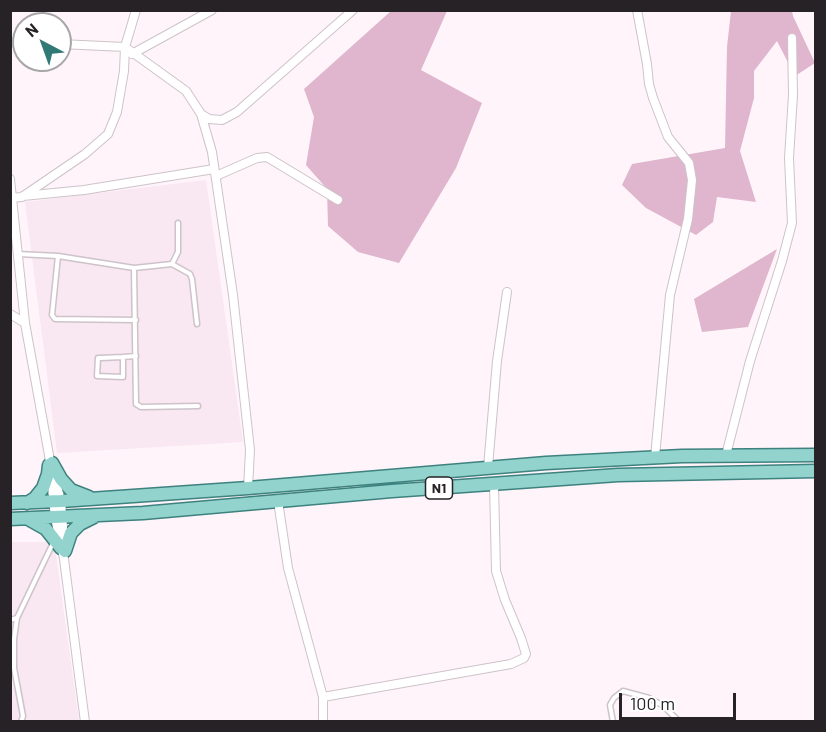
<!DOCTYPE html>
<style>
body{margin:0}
#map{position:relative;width:826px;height:732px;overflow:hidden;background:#fff4fa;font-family:Barlow,sans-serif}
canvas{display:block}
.frame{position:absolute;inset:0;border:12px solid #262225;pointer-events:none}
.north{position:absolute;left:12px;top:12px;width:60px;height:60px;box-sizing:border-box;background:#fff;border:2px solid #a8a7a8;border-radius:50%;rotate:319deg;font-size:16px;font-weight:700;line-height:24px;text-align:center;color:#262225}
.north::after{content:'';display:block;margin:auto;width:21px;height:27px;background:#307974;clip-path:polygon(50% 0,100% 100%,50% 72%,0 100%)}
.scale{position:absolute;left:619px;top:693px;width:117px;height:27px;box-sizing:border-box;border:3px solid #262225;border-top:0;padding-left:8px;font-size:18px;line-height:21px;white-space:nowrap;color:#262225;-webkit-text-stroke:4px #fff;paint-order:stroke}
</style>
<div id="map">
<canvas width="826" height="732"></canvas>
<div class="frame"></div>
<div class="north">N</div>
<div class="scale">100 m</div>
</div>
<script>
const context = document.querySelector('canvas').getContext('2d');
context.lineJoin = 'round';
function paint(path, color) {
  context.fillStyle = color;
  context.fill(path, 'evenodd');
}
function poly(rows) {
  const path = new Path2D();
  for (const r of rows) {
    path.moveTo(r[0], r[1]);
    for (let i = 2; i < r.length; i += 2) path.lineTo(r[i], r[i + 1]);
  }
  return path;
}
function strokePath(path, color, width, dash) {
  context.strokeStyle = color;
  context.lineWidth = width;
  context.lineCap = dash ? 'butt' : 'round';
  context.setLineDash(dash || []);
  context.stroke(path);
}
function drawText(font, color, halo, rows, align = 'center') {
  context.font = font + ' Barlow,sans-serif';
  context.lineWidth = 6;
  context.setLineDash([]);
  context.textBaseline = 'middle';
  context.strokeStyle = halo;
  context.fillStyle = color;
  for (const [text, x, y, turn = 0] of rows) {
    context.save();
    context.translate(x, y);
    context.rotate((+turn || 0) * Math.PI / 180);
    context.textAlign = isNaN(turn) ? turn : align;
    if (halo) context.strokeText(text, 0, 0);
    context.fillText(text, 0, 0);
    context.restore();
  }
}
const built = poly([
 [206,180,243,442,57,453,25,202],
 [11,542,48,542,55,548,79,721,11,722]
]);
const green = poly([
 [391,11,447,11,421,70,482,103,456,168,399,263,358,252,328,226,327,189,306,165,314,117,304,89],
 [731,11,792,11,793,16,815,63,795,76,777,41,754,71,754,98,740,151,756,202,717,197,713,222,696,235,646,208,622,185,632,164,725,148,727,47],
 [777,249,748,327,702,332,694,299]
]);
const lane = poly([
 [18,254,58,256,134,268,136,404,141,407,198,406],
 [58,256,52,315,55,319,136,320],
 [172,264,178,252,178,223],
 [134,268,172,264,190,274,192,279,197,324],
 [123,357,123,377,97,376,98,358,100,358,123,357,136,356],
 [10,620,17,618],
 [21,722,23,716,14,668,14,639,17,618,54,541],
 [613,722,610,705,614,698,623,691,649,698,662,705,680,722]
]);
const street = poly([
 [637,10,647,64,649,84,653,98,668,137,689,163,692,180,688,219,670,295,655,457],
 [10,42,24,43],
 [60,44,125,47,186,91,201,114,212,152,233,295,250,450,248,488],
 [132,54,212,10],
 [201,114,209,119,222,120,237,112,353,10],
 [216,176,257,158,267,157,338,200],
 [10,179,25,323,49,455,55,518,64,559,85,722],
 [23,196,84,190,214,169],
 [11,198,22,197,85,154,108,134,117,112,124,71,125,47,136,10],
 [10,314,25,323],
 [726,455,750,361,782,261,792,223,789,158,793,95,792,38],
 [488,467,497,361,507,292],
 [54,475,61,501,64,540],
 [278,501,288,568,323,697,323,722],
 [323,697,511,664,524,658,526,654,521,638,505,600,496,571,494,484]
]);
const primary = poly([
 [52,463,61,479,71,490,89,497],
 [10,503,61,501,248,488,546,463,682,456,816,455],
 [27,503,35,498,43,488,48,474,49,465],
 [10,519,143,513,392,491,618,475,816,471],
 [30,520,46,529,61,548],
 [65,551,71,533,80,524,94,517]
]);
const shields = [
 [439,488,27]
];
const shieldNames = [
 ["N1",439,488]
];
paint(built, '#f9e7f1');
paint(green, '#dfb6cd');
strokePath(lane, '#cdc3c9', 7);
strokePath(street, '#cdc3c9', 10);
strokePath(primary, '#3d827e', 15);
strokePath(lane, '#fff', 4);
strokePath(street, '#fff', 8);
strokePath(primary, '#92d3ce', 12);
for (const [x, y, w] of shields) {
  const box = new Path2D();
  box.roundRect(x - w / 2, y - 11, w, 22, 4.5);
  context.fillStyle = '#fff';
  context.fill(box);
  strokePath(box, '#262225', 1.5);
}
drawText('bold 14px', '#262225', null, shieldNames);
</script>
